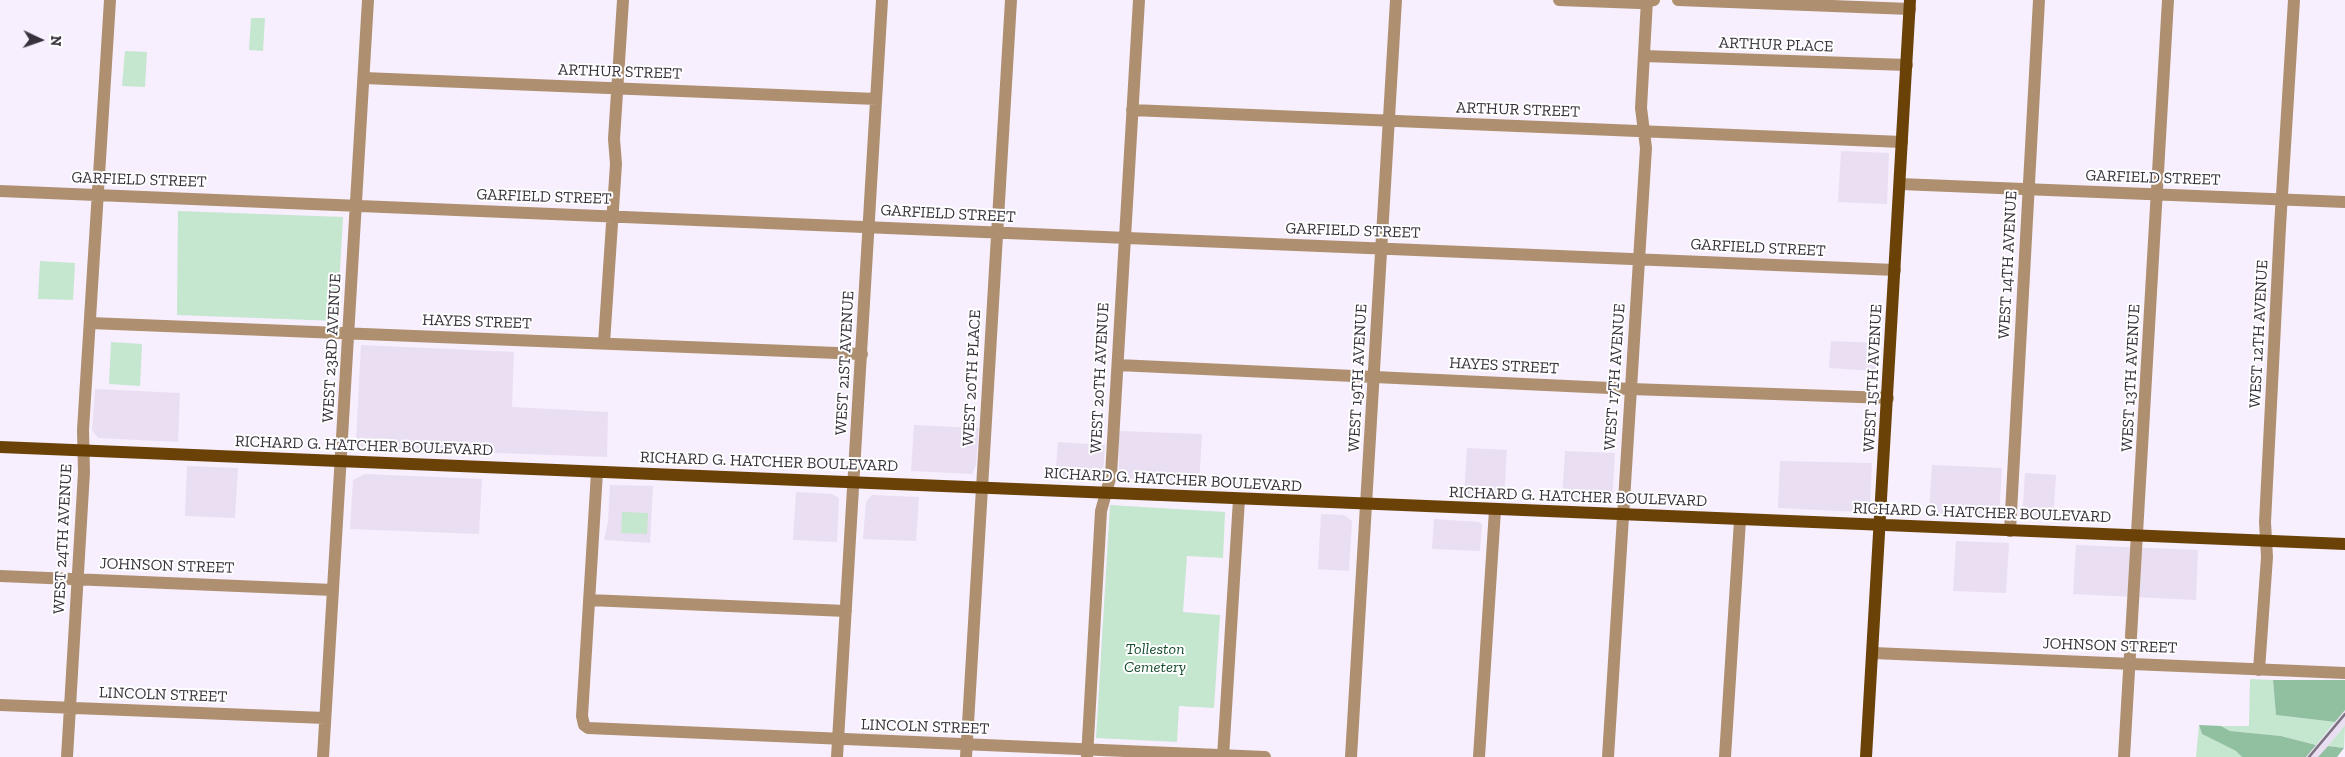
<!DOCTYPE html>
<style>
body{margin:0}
#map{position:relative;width:2345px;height:757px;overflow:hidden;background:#f7eefe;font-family:"Zilla Slab",serif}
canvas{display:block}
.north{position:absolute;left:15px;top:15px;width:50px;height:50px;-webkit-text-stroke:4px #fff;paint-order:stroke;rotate:93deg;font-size:14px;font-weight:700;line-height:20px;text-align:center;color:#37313b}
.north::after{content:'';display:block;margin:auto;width:18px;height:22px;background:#37313b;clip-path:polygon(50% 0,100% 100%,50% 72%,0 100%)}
</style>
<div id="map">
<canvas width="2345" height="757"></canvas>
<div class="north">N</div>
</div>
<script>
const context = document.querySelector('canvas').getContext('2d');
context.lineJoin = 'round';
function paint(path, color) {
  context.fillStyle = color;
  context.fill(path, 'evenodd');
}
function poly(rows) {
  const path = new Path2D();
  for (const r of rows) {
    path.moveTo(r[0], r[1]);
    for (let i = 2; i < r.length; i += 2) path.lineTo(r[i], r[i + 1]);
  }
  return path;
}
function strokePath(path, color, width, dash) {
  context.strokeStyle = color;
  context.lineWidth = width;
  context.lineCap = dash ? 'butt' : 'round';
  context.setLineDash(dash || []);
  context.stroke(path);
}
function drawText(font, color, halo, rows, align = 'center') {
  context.font = font + ' "Zilla Slab",serif';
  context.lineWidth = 4;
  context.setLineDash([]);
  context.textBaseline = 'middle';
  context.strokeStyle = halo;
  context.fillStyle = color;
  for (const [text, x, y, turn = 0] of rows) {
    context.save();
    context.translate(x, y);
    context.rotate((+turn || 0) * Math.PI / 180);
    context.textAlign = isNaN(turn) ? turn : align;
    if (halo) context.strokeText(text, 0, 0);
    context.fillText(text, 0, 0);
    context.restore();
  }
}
const built = poly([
 [1841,151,1889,153,1887,204,1838,202],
 [1831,341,1879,343,1877,371,1829,368],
 [361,345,514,352,512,407,608,412,607,457,361,448,356,442],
 [95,389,180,393,178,442,98,438,92,430],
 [914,425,979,428,976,465,972,474,911,471],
 [1119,431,1202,434,1199,484,1122,478,1119,472],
 [1058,442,1105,445,1103,473,1098,479,1055,477],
 [1467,448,1507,450,1504,497,1464,495],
 [1565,451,1615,453,1612,501,1562,499],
 [1780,461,1872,463,1870,502,1863,511,1860,512,1778,508],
 [1932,465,2002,468,1999,515,1929,513],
 [187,466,238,468,235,518,185,516],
 [2025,473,2056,475,2053,520,2022,518],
 [365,474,482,479,479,534,350,529,353,480],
 [610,485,653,486,650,543,604,540,608,521],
 [796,492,832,494,839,498,837,542,793,540],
 [872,495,919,497,916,541,863,539,866,502],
 [1321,514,1344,515,1352,521,1349,571,1318,569],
 [1434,519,1479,522,1482,524,1480,551,1432,549],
 [1956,541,2009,543,2006,593,1953,591],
 [2076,545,2198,550,2196,600,2073,594],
 [2345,710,2345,725,2328,746,2318,757,2306,757]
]);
const green = poly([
 [251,18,265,18,263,51,249,50],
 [125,51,147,52,145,87,122,86],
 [178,211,343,217,337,321,177,315],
 [40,261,75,263,73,300,38,299],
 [111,342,142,344,140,386,109,384],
 [1110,505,1225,512,1223,558,1187,556,1183,612,1220,615,1214,708,1179,706,1177,742,1096,738],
 [622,512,648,513,647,534,621,533],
 [2250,679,2273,680,2276,715,2335,722,2316,745,2281,736,2230,731,2221,726,2249,726],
 [2199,725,2202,734,2236,751,2242,757,2196,757],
 [2345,725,2344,748,2328,746]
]);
const forest = poly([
 [2273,680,2345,680,2345,710,2335,722,2276,715],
 [2199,725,2221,726,2230,731,2281,736,2316,745,2306,757,2242,757,2236,751,2202,734],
 [2328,746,2344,748,2337,757,2318,757]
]);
const minor = poly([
 [1559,0,1639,3,1654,0],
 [1678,0,1910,9],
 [1644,56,1907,65],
 [364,78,876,99],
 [1132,110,1902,142],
 [1900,184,2345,202],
 [0,191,1895,270],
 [90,323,862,354],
 [604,343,616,164,614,139,623,0],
 [1118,365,1631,389,1888,398],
 [597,472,582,716,584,725,588,728,1265,757],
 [2010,531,2039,0],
 [0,576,333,590],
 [589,600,846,611],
 [1873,653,2345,673],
 [2259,670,2267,557,2265,522,2280,227,2294,0],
 [0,705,325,718],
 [67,757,84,472,83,430,110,0],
 [323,757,368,0],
 [837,757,882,0],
 [966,757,1011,0],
 [1087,757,1101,511,1111,475,1139,0],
 [1223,757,1239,499],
 [1351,757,1396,0],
 [1479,757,1495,510],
 [1608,757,1646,148,1641,108,1647,0],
 [1725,757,1740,520],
 [2124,757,2168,0]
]);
const major = poly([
 [0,447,2345,544],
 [1866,757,1910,0]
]);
const rail = poly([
 [2309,757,2345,714]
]);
const streetNames = [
 ["ARTHUR PLACE",1776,45,2],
 ["ARTHUR STREET",620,72,2],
 ["ARTHUR STREET",1518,110,2],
 ["GARFIELD STREET",2153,178,2],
 ["GARFIELD STREET",139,180,2],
 ["GARFIELD STREET",544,197,2],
 ["GARFIELD STREET",948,214,3],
 ["GARFIELD STREET",1353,231,2],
 ["GARFIELD STREET",1758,248,3],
 ["WEST 14TH AVENUE",2008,265,-87],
 ["HAYES STREET",477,322,2],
 ["WEST 12TH AVENUE",2259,334,-87],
 ["WEST 23RD AVENUE",332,348,-87],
 ["WEST 21ST AVENUE",845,363,-87],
 ["HAYES STREET",1504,366,3],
 ["WEST 17TH AVENUE",1615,377,-86],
 ["WEST 20TH PLACE",972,378,-87],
 ["WEST 20TH AVENUE",1100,378,-87],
 ["WEST 19TH AVENUE",1358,378,-87],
 ["WEST 15TH AVENUE",1873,378,-87],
 ["WEST 13TH AVENUE",2131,378,-87],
 ["RICHARD G. HATCHER BOULEVARD",364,446,2],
 ["RICHARD G. HATCHER BOULEVARD",769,462,2],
 ["RICHARD G. HATCHER BOULEVARD",1173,480,3],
 ["RICHARD G. HATCHER BOULEVARD",1578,497,2],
 ["RICHARD G. HATCHER BOULEVARD",1982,513,2],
 ["WEST 24TH AVENUE",63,539,-87],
 ["JOHNSON STREET",167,566,2],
 ["JOHNSON STREET",2110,646,2],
 ["LINCOLN STREET",163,695,2],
 ["LINCOLN STREET",925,727,2]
];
const parkNames = [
 ["Tolleston",1155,649],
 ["Cemetery",1155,667]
];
paint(built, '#eadff2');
paint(green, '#c5e6cf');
paint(forest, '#91c0a0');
strokePath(minor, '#ae9070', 12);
strokePath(major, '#6a4207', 12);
strokePath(rail, '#79727e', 2.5);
drawText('16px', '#37313b', '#fff', streetNames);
drawText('italic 16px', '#164c2d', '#fff', parkNames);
</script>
